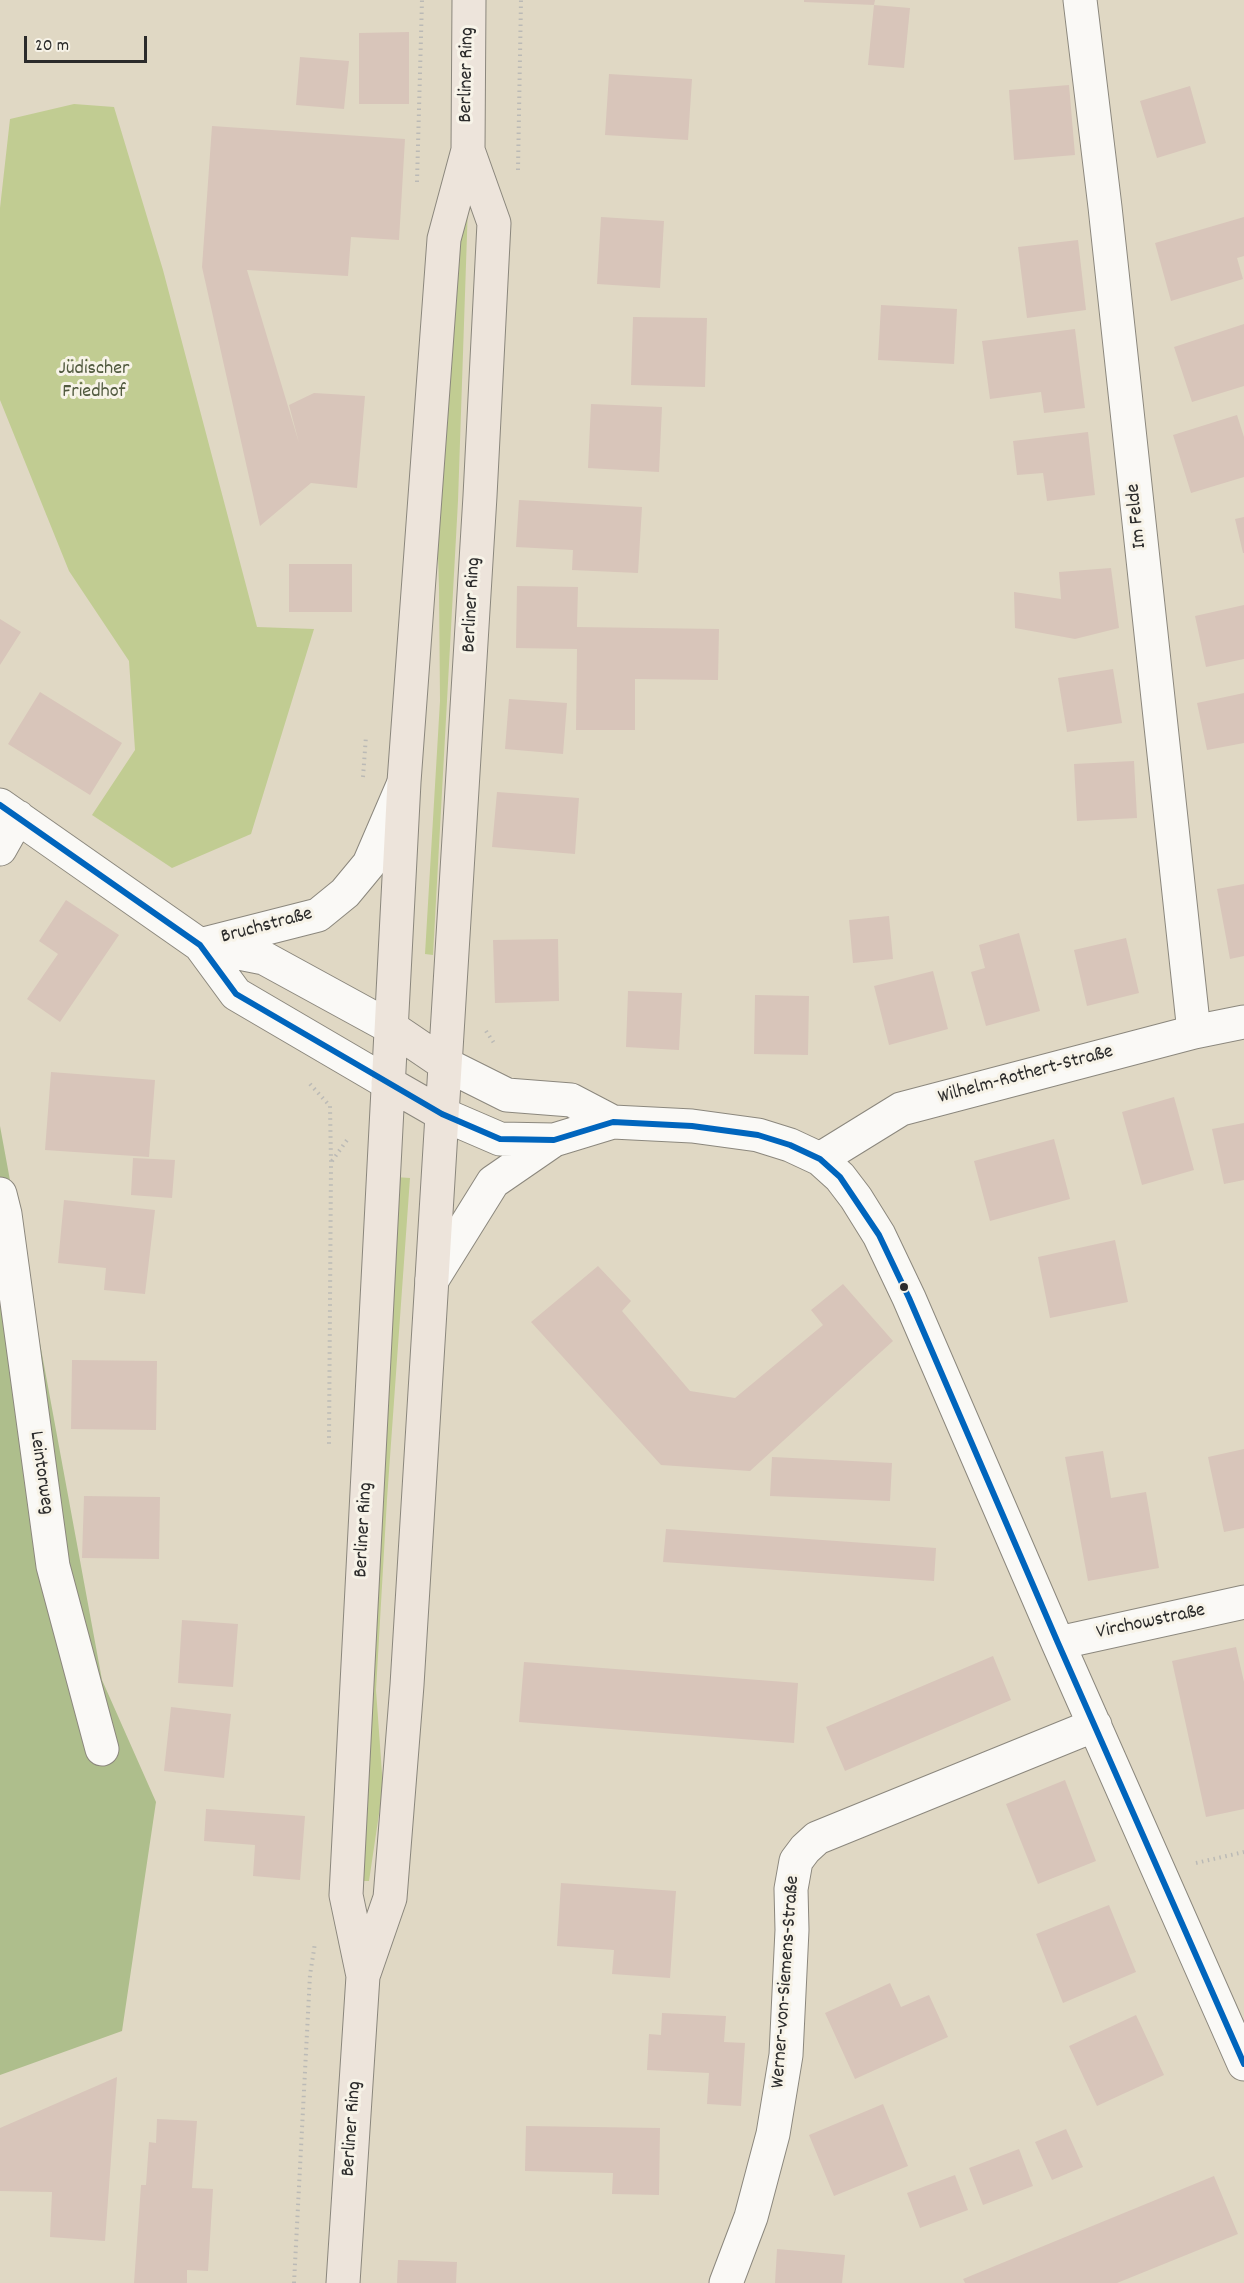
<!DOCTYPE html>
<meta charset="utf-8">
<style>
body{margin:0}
#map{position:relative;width:1244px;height:2283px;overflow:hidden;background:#e0d8c4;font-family:Dekko,sans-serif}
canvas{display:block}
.scale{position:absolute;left:24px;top:36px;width:123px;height:27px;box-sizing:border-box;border:3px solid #2b2b2b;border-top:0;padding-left:8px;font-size:18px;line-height:21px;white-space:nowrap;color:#2b2b2b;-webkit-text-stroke:4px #f7f3e8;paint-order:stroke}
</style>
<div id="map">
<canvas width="1244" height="2283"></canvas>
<div class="scale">20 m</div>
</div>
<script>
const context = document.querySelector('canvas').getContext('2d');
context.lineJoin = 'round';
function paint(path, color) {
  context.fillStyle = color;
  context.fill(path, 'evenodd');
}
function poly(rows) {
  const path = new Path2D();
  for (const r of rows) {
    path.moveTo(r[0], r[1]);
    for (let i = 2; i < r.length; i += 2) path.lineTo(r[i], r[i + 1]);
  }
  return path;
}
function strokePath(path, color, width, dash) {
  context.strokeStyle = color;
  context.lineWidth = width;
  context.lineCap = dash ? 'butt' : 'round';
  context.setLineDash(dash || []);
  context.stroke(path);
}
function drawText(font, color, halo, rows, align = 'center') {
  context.font = font + ' Dekko,sans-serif';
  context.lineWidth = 6;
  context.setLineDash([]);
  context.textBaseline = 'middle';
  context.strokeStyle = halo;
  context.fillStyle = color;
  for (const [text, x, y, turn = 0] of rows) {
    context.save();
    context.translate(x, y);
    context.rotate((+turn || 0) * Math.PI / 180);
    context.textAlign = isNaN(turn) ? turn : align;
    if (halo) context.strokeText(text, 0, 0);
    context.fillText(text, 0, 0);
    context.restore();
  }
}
const green = poly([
 [74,104,114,107,163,270,257,627,314,629,251,834,172,868,92,815,135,750,129,661,69,571,0,400,0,208,10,119],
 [468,205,458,501,433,955,425,954,440,701,439,587,436,492,463,206],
 [395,1177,410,1178,387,1499,376,1690,383,1787,369,1881,363,1881]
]);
const forest = poly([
 [0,1126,102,1680,156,1802,122,2031,0,2075]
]);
const building = poly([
 [804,0,875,0,874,5,804,2],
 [874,5,910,8,904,68,868,65],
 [409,32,409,104,359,104,359,33],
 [300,57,349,61,344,109,296,105],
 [609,74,692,79,688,140,605,135],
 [1069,85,1075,155,1014,160,1009,90],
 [1190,86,1206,143,1157,158,1140,101],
 [212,126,405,139,399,240,351,237,348,276,247,270,299,443,289,405,314,393,365,396,357,488,311,483,260,526,202,267],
 [601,217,664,221,660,288,597,284],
 [1244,217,1244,256,1237,258,1243,279,1171,301,1155,243],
 [1078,240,1086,310,1027,318,1018,247],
 [881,305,957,309,954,364,878,360],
 [633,317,707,318,705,387,631,385],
 [1244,324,1244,386,1192,402,1174,347],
 [1075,329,1085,408,1044,413,1041,392,990,399,982,341],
 [591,404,662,407,659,472,588,468],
 [1237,415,1244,437,1244,477,1191,493,1173,435],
 [1088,432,1095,495,1047,501,1043,473,1017,475,1013,441],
 [519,500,642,507,638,573,572,570,573,550,516,547],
 [1244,517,1244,553,1243,553,1235,519],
 [289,564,352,564,352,612,289,612],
 [1111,568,1119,628,1075,639,1015,628,1014,592,1061,599,1059,572],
 [517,586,578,587,577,627,719,629,718,680,635,679,635,730,576,730,577,649,516,648],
 [1244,605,1244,659,1206,667,1195,616],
 [0,619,21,632,0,665],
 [1113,669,1122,723,1067,732,1058,678],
 [40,692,122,743,90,795,8,744],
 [1244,693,1244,743,1207,750,1197,703],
 [509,699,567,703,563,754,505,749],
 [1134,761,1137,818,1077,821,1074,764],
 [497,792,579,798,575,854,492,847],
 [1244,884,1244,956,1230,959,1217,889],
 [66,900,119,935,60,1022,27,999,58,954,39,941],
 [889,916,893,959,853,963,849,920],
 [1019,933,1040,1011,986,1026,971,972,985,968,979,945],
 [1126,938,1139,993,1087,1006,1074,950],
 [558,939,559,1001,495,1003,493,940],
 [933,971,948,1029,889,1045,874,986],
 [628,991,682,993,679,1050,626,1047],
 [755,995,809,996,808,1055,754,1054],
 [51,1072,155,1080,149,1157,45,1150],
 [1174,1097,1194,1170,1142,1185,1122,1112],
 [1244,1123,1244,1180,1224,1184,1212,1129],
 [1054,1139,1070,1199,990,1221,974,1161],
 [133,1158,175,1160,172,1198,131,1195],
 [64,1200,155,1210,145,1294,104,1290,106,1268,58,1263],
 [1115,1240,1128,1302,1050,1318,1038,1257],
 [598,1266,631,1301,622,1311,690,1391,735,1398,823,1325,811,1310,843,1284,893,1341,750,1471,661,1465,531,1322],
 [72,1360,157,1361,156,1430,71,1429],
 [1244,1449,1244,1528,1224,1532,1208,1457],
 [1103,1451,1111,1498,1146,1492,1159,1568,1088,1581,1065,1457],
 [772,1457,892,1463,890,1501,770,1496],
 [84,1496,160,1497,159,1559,82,1558],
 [666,1529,936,1548,934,1581,663,1562],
 [182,1620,238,1624,233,1687,178,1683],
 [1236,1647,1244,1682,1244,1809,1206,1817,1172,1661],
 [993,1656,1011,1700,845,1771,826,1727],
 [524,1662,798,1683,794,1743,519,1722],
 [171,1707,231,1714,224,1778,164,1771],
 [1065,1780,1096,1861,1038,1884,1006,1804],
 [206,1809,305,1816,300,1880,253,1876,255,1845,204,1841],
 [561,1883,676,1891,670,1978,612,1974,614,1950,557,1946],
 [1109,1905,1136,1972,1063,2003,1036,1934],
 [890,1983,901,2007,929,1995,948,2037,855,2079,825,2013],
 [662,2013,726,2016,724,2042,745,2043,741,2106,707,2104,709,2073,647,2070,649,2034,661,2035],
 [1136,2015,1164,2075,1097,2106,1069,2046],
 [117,2077,105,2241,50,2237,52,2192,0,2191,0,2128],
 [883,2104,908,2166,834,2196,809,2135],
 [157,2119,197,2121,192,2188,213,2189,208,2271,187,2270,187,2283,134,2283,141,2185,146,2185,149,2142,156,2143],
 [526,2126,660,2128,659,2195,612,2194,613,2173,525,2171],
 [1066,2129,1083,2167,1052,2180,1035,2142],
 [1019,2149,1033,2186,983,2205,969,2168],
 [955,2175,968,2210,920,2228,907,2193],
 [1214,2176,1238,2234,1117,2283,965,2283,963,2279],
 [777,2249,845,2255,842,2283,775,2283],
 [398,2260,457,2262,456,2283,397,2283]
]);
const path = poly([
 [518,170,521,0],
 [417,182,422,0],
 [363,777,366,736],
 [486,1031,494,1043],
 [310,1084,330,1106,331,1162,329,1444],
 [332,1161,347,1140],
 [1196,1863,1244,1852],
 [294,2283,310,1975,315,1943]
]);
const minor = poly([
 [1080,0,1105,207,1194,1032],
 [0,805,200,945,236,994,388,1083],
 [0,849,18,817],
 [200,945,318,915,345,893,369,864,403,785],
 [209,947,264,958,392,1028],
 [445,1064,507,1095,571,1100,613,1122],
 [442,1114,500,1139,554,1140,613,1122,692,1126,758,1135,790,1145,820,1159,840,1177,856,1198,879,1235,909,1298,1058,1643,1244,2064],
 [820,1159,901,1109,1194,1032,1244,1022],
 [0,1194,5,1214,53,1566,102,1749],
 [432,1280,493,1182,554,1140],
 [1058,1643,1244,1602],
 [726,2283,751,2217,773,2134,786,2055,792,1930,791,1889,796,1861,805,1849,817,1838,1095,1725]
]);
const primary = poly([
 [392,1028,445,1064],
 [388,1083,442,1114],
 [363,1976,390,1898,407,1685,480,496,494,223,468,150],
 [343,2283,363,1976,346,1895,404,782,444,239,468,150,469,0]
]);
const bus1 = poly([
 [0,805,200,945,236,994,442,1114,500,1139,554,1140,613,1122,692,1126,758,1135,790,1145,820,1159,840,1177,879,1235,909,1298,1058,1643,1244,2064]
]);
const markers = [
 [904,1287,5,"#2b2b2b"]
];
const streetNames = [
 ["Berliner Ring",468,75,-89],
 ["Im Felde",1138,516,-96],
 ["Berliner Ring",473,605,-87],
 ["Bruchstraße",267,927,-15],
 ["Wilhelm-Rothert-Straße",1026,1076,-15],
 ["Leintorweg",40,1473,82],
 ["Berliner Ring",365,1530,-87],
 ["Virchowstraße",1151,1623,-12],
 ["Werner-von-Siemens-Straße",787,1982,-86],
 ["Berliner Ring",353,2129,-86]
];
const parkNames = [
 ["Jüdischer",94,370],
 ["Friedhof",94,393]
];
paint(green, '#c1cc92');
paint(forest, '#aebe8c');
paint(building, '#d8c5ba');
strokePath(minor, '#8b877d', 35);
strokePath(primary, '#8b877d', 35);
strokePath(path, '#bbbab6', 4, [1.5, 4.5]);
strokePath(minor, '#faf9f6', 33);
strokePath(primary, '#ede4db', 33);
strokePath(bus1, '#0065bd', 6);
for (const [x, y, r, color] of markers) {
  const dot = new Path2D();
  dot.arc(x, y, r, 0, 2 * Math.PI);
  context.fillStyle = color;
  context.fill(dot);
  strokePath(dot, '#f7f3e8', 2);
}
drawText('20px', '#2b2b2b', '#f7f3e8', streetNames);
drawText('20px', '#50593e', '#f7f3e8', parkNames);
</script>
